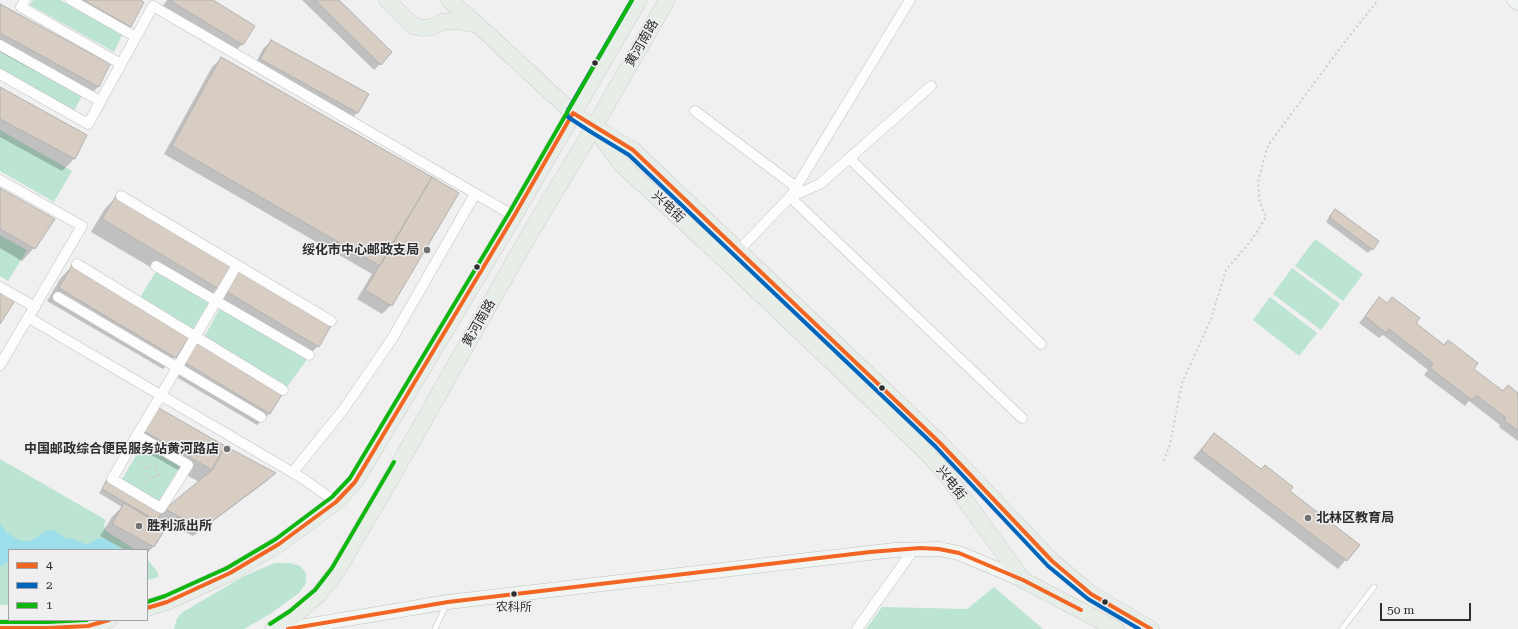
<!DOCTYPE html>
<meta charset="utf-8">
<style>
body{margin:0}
#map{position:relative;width:1518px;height:629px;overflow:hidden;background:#f0f0f1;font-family:"Roboto Serif",serif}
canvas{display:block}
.legend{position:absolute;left:8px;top:549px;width:140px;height:72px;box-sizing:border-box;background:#efeff2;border:1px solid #a2a2a4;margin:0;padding:5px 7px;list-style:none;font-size:12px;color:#2e2e2f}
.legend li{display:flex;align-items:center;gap:8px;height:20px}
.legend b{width:20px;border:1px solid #a2a2a4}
.scale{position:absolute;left:1380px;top:603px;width:91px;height:18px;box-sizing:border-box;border:2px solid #2e2e2f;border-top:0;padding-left:5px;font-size:12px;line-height:14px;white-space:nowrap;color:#2e2e2f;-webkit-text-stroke:3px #efeff2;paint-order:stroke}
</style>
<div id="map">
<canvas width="1518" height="629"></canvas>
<ul class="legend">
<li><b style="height:5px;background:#f26522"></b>4</li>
<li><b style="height:5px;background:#0065bd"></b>2</li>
<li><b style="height:5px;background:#10b610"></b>1</li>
</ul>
<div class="scale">50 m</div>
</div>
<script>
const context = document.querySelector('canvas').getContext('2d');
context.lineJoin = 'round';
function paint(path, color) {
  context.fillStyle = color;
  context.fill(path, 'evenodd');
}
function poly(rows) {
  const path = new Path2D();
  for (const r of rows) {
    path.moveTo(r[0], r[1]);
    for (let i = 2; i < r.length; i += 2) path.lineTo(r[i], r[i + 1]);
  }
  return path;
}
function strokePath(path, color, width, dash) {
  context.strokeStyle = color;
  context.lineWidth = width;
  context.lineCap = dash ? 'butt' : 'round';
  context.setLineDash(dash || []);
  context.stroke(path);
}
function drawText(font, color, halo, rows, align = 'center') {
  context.font = font + ' "Roboto Serif","Noto Sans SC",serif';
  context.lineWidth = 3;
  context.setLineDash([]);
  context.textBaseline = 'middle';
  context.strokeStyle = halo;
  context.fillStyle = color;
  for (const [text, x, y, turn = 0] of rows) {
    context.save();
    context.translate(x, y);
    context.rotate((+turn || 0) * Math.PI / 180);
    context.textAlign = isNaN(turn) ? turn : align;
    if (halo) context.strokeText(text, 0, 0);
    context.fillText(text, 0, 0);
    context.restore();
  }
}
const green = poly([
 [33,0,60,0,122,35,114,52,30,5],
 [0,47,83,94,74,111,0,69],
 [0,130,72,171,54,202,0,171],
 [0,235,27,250,8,281,0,276],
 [1315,239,1363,274,1343,301,1295,266],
 [1292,268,1340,304,1321,330,1273,294],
 [157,270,209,302,192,331,139,299],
 [1270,297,1317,333,1299,356,1253,320],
 [220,308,308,358,285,390,202,341],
 [144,442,182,463,159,501,122,479],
 [0,459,99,516,106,520,104,525,106,531,136,550,9,550,9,605,0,605],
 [147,559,157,571,159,577,147,580],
 [275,563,290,563,300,566,306,573,306,583,299,593,270,614,244,629,174,629,177,618,183,612,244,576],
 [994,587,1043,629,866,629,882,607,967,609]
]);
const water = poly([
 [0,524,7,533,19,540,27,541,33,540,44,532,50,530,55,531,65,538,75,540,85,544,88,544,98,538,108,540,122,550,9,550,9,562,0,567]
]);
const shadow = poly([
 [65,0,138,0,142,3,130,26,124,33],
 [167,0,211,0,242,44,236,51,163,6],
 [302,0,337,0,380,64,374,70],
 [0,5,99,86,86,99,0,52],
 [271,41,367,94,357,113,349,121,253,68,263,49],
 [221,59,458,193,391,305,382,314,357,299,372,274,164,154,212,67],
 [0,88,86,135,74,159,62,171,0,137],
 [0,189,34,248,22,261,0,248],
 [116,197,218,288,206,300,91,232,104,210],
 [1331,214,1372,249,1368,253,1326,222],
 [72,266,175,357,163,369,47,301,60,279],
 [240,271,318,346,306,358,215,305,228,284],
 [1380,298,1503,392,1518,394,1518,441,1499,427,1500,425,1469,401,1465,406,1424,375,1428,370,1383,335,1379,338,1359,323],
 [197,341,270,413,257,425,173,375],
 [145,420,226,447,275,473,267,481,193,536,158,518,155,522,165,528,153,547,147,553,147,550,125,550,100,536,112,517,122,507,99,493,106,482,161,514,199,482,132,444],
 [1214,434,1358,545,1338,569,1193,458]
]);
const building = poly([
 [83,0,140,0,144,2,131,27,83,0],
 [169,0,213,0,255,26,243,45,169,0],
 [315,0,339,0,392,52,381,65,315,0],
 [0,4,110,64,99,87,0,33,0,4],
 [271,40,369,94,358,113,260,59,271,40],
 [221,57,432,177,380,266,172,146,221,57],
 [0,87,87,135,75,159,0,119,0,87],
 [432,177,459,193,392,306,365,290,432,177],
 [0,188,55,219,35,249,0,229,0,188],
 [116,196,233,265,219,289,102,219,116,196],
 [1335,209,1379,241,1373,250,1329,217,1335,209],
 [72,265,190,335,176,358,59,288,72,265],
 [240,270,332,324,319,347,227,292,240,270],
 [0,290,16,299,0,324,0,290],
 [1379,297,1387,303,1392,297,1420,318,1416,323,1444,345,1448,340,1478,363,1474,369,1503,391,1508,385,1518,393,1518,431,1504,420,1506,418,1476,395,1472,400,1430,368,1433,363,1389,329,1386,333,1365,316,1379,297],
 [197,340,284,391,270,414,184,362,197,340],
 [157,407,225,446,212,470,144,431,157,407],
 [1214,433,1261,469,1265,465,1293,487,1290,491,1360,545,1347,561,1201,450,1214,433],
 [225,446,276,473,202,529,165,509,212,470,225,446],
 [106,481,161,514,157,521,102,489,106,481],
 [124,503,166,528,154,547,112,524,124,503]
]);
const path = poly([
 [136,461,146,467,156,465,157,468,158,475,154,477,149,477,146,473,146,467],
 [1164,461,1170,444,1182,383,1211,319,1226,270,1253,238,1266,217,1260,203,1258,182,1265,155,1269,144,1344,43,1378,0],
 [158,475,166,479],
 [143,486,149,477]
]);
const lane = poly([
 [435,629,446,605],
 [1342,629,1374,587]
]);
const street = poly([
 [25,0,21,7,121,64],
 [71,0,136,37],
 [0,45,100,101],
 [0,74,88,124,153,6,514,216],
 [931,86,820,184,790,197,1022,418],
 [695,111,796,187],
 [849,158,1041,344],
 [0,180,82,226,0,365],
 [121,196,331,321],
 [738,251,790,197,910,0],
 [77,264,283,390],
 [156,266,309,355],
 [0,287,35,307],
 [58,297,261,417],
 [29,318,302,478,336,502],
 [137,435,188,465,161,508,112,479,137,435,155,405,177,368,237,265],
 [293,472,343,410,392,339,475,194],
 [857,629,914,549]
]);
const secondary = poly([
 [1514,0,1518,3],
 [288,629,448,602,894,550,939,549,959,553,1023,580]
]);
const primary = poly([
 [387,0,413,26,423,28,432,27,442,22,453,21,463,22,477,25],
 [449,0,479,26,573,113,594,127,633,150,940,443,1052,561,1091,594,1151,629],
 [598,133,621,164,727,262,927,453,946,474,1023,580,1116,629],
 [147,608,167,602,230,573,279,544,336,502,355,482,514,216,639,0],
 [0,628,48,628,88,626,109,620],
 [273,629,294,616,319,594,337,571,381,496,533,228,594,127,667,0]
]);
const bus1 = poly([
 [147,608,167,602,230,573,279,544,336,502,355,482,514,216,573,113,633,150,940,443,1052,561,1091,594,1151,629],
 [0,628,48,628,88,626,109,620],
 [288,629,448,602,870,552,920,548,939,549,959,553,1023,580,1081,610]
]);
const bus2 = poly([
 [632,0,568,110,567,113,568,117,591,132,629,155,936,447,1048,566,1088,599,1139,629]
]);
const bus3 = poly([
 [147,602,165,596,227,568,276,539,332,497,350,478,509,213,632,0],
 [0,622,48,622,87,620],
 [270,624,290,611,315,590,332,568,394,462]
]);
const markers = [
 [595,63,3.5,"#2e2e2f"],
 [427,250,4,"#727273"],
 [477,267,3.5,"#2e2e2f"],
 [882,388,3.5,"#2e2e2f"],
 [227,449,4,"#727273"],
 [1308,518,4,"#727273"],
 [139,526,4,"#727273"],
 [514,594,3.5,"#2e2e2f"],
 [1105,602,3.5,"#2e2e2f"]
];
const busNames = [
 ["农科所",514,607]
];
const streetNames = [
 ["黄河南路",642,43,-60],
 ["兴电街",668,207,43],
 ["黄河南路",479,323,-60],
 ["兴电街",951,483,52]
];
const poiNames = [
 ["绥化市中心邮政支局",419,250],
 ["中国邮政综合便民服务站黄河路店",219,449],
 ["北林区教育局",1316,518,"left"],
 ["胜利派出所",147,526,"left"]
];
paint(green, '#bce4d2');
paint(water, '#9cdee9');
paint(shadow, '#0003');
paint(building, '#d8cdc3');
strokePath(building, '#b2b1b1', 1);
strokePath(lane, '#c1c1c2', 6);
strokePath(street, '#c1c1c2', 11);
strokePath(secondary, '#c1c1c2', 15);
strokePath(primary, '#cccccd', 17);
strokePath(path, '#cdcdce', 2, [2, 3]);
strokePath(lane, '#fdfdfd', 5);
strokePath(street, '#fdfdfd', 10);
strokePath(secondary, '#f2f6f3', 14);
strokePath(primary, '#e7eee8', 16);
strokePath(bus1, '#f26522', 4);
strokePath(bus2, '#0065bd', 4);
strokePath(bus3, '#10b610', 4);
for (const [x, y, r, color] of markers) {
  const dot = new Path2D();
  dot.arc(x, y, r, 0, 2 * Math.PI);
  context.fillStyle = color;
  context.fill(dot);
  strokePath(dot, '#efeff2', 1.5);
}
drawText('12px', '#2e2e2f', '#efeff2', busNames);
drawText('13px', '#2e2e2f', '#efeff2', streetNames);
drawText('bold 13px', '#2e2e2f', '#efeff2', poiNames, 'right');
</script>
